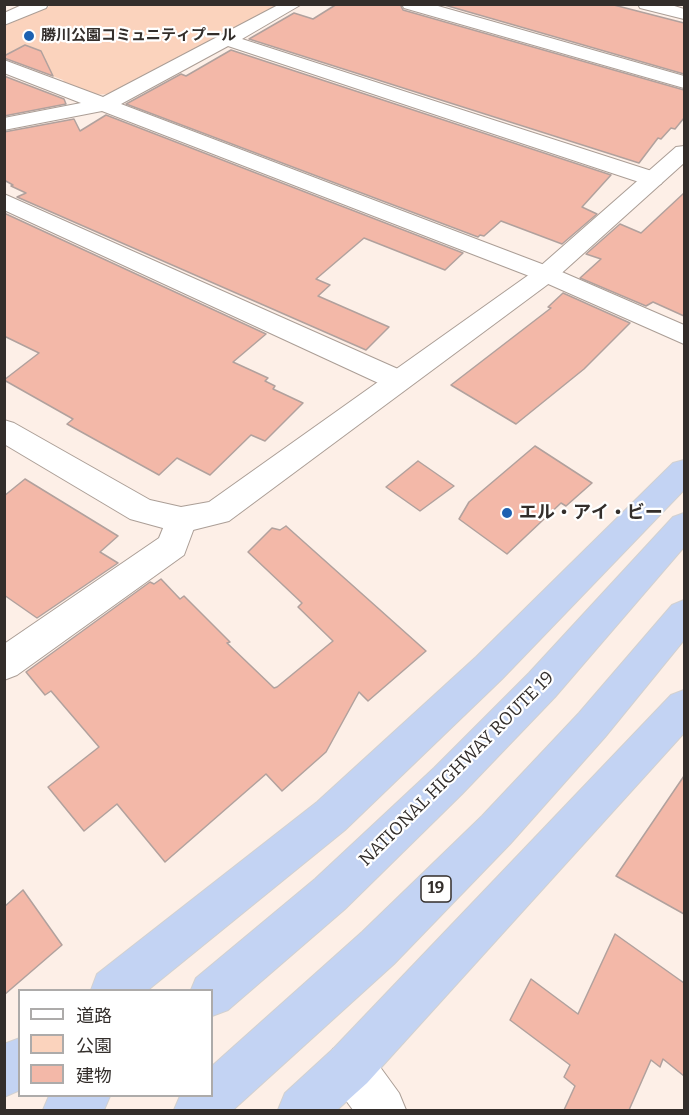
<!DOCTYPE html>
<meta charset="utf-8">
<style>
body{margin:0}
#map{position:relative;width:689px;height:1115px;overflow:hidden;background:#fdefe7;font-family:Bitter,"Noto Sans JP",serif}
canvas{display:block}
.frame{position:absolute;inset:0;border:6px solid #332e2b;pointer-events:none}
.legend{position:absolute;left:18px;top:989px;width:195px;height:108px;box-sizing:border-box;background:#fff;border:2px solid #adabaa;margin:0;padding:8px 10px;list-style:none;font-size:18px;color:#332e2b}
.legend li{display:flex;align-items:center;gap:12px;height:30px}
.legend b{width:30px;border:2px solid #adabaa}
</style>
<div id="map">
<canvas width="689" height="1115"></canvas>
<div class="frame"></div>
<ul class="legend">
<li><b style="height:8px;background:#fff"></b>道路</li>
<li><b style="height:16px;background:#fbd3bd"></b>公園</li>
<li><b style="height:16px;background:#f3b8a8"></b>建物</li>
</ul>
</div>
<script>
const context = document.querySelector('canvas').getContext('2d');
context.lineJoin = 'round';
function paint(path, color) {
  context.fillStyle = color;
  context.fill(path, 'evenodd');
}
function poly(rows) {
  const path = new Path2D();
  for (const r of rows) {
    path.moveTo(r[0], r[1]);
    for (let i = 2; i < r.length; i += 2) path.lineTo(r[i], r[i + 1]);
  }
  return path;
}
function strokePath(path, color, width, dash) {
  context.strokeStyle = color;
  context.lineWidth = width;
  context.lineCap = dash ? 'butt' : 'round';
  context.setLineDash(dash || []);
  context.stroke(path);
}
function drawText(font, color, halo, rows, align = 'center') {
  context.font = font + ' Bitter,"Noto Sans JP",serif';
  context.lineWidth = 4.5;
  context.setLineDash([]);
  context.textBaseline = 'middle';
  context.strokeStyle = halo;
  context.fillStyle = color;
  for (const [text, x, y, turn = 0] of rows) {
    context.save();
    context.translate(x, y);
    context.rotate((+turn || 0) * Math.PI / 180);
    context.textAlign = isNaN(turn) ? turn : align;
    if (halo) context.strokeText(text, 0, 0);
    context.fillText(text, 0, 0);
    context.restore();
  }
}
const green = poly([
 [52,5,283,5,111,94,91,95,66,86,63,80,5,58,4,26]
]);
const building = poly([
 [337,4,400,4,403,10,684,90,684,118,675,129,671,128,661,139,658,138,639,163,249,39,294,13,313,19,337,4],
 [441,4,610,4,684,23,684,74,441,4],
 [25,45,41,51,53,76,4,58,4,56,25,45],
 [231,50,611,175,582,207,597,214,562,244,501,221,484,236,480,235,478,237,126,104,181,74,186,76,231,50],
 [4,76,64,99,66,104,4,116,4,76],
 [106,115,463,253,445,270,364,238,316,279,330,285,318,296,389,327,366,350,17,197,26,193,11,186,13,185,4,180,4,132,74,119,80,131,106,115],
 [684,193,684,316,653,302,646,306,580,278,601,259,586,254,620,224,641,233,684,193],
 [4,213,266,334,233,362,268,378,265,381,275,386,273,389,303,403,265,441,251,435,210,475,177,458,159,475,67,424,73,419,4,380,39,353,4,336,4,213],
 [563,293,630,323,584,369,516,424,451,385,551,308,548,307,563,293],
 [535,446,592,483,566,506,561,503,507,554,459,519,469,502,535,446],
 [418,461,454,486,420,511,386,487,418,461],
 [25,479,118,536,100,552,118,563,37,618,4,595,4,496,25,479],
 [286,526,426,651,368,701,359,692,326,752,282,791,266,774,165,862,117,804,84,831,48,787,99,747,51,691,45,695,26,672,150,582,154,584,161,579,180,599,184,596,230,642,227,643,274,688,277,687,333,641,298,607,302,603,248,552,272,528,280,530,286,526],
 [684,776,684,914,616,876,684,776],
 [23,890,62,945,4,995,4,907,23,890],
 [615,934,684,983,684,1076,663,1059,660,1067,651,1060,629,1110,564,1110,575,1086,564,1077,570,1065,510,1020,531,979,578,1014,615,934]
]);
const street = poly([
 [24,4,48,4,46,8,4,25,4,13,24,4],
 [280,4,302,4,242,39,661,174,664,179,661,184,653,186,645,184,228,46,121,104,555,269,684,325,684,344,537,279,102,111,4,130,4,118,81,103,4,73,4,60,103,97,280,4],
 [638,4,668,4,684,9,684,19,640,8,638,4],
 [4,194,407,373,411,380,407,387,397,390,387,387,4,210,4,194],
 [181,507,192,511,197,520,184,555,17,675,4,680,4,644,159,538,170,511,181,507]
]);
const secondary = poly([
 [402,4,431,4,684,76,684,88,404,8,402,4],
 [684,146,684,163,555,279,229,521,181,533,130,519,4,444,4,420,14,423,150,500,181,507,209,502,537,269,676,147,684,146],
 [350,1042,367,1049,399,1093,406,1110,353,1110,333,1083,326,1066,333,1049,350,1042]
]);
const highway = poly([
 [684,460,684,490,502,679,345,830,148,990,91,990,97,974,317,802,476,657,673,463,684,460],
 [684,513,684,547,555,697,462,794,345,909,228,1010,212,1016,212,990,191,990,196,978,315,879,434,768,529,673,673,517,684,513],
 [684,600,684,640,605,737,510,844,394,964,233,1110,174,1110,180,1096,212,1096,212,1066,362,932,482,816,579,713,672,605,684,600],
 [684,690,684,733,367,1083,337,1110,278,1110,285,1093,333,1049,671,695,684,690],
 [20,1038,20,1090,4,1097,4,1044,20,1038],
 [49,1096,110,1096,104,1110,43,1110,49,1096]
]);
const markers = [
 [29,36,6,"#1e61b1"],
 [507,513,6,"#1e61b1"]
];
const farPoinames = [
 ["勝川公園コミュニティプール",41,36]
];
const shields = [
 [436,889,30]
];
const shieldNames = [
 ["19",436,889]
];
const poiNames = [
 ["エル・アイ・ビー",519,513]
];
const streetNames = [
 ["NATIONAL HIGHWAY ROUTE 19",457,769,-45]
];
paint(green, '#fbd3bd');
paint(building, '#f3b8a8');
strokePath(building, '#b1a19d', 1.5);
strokePath(street, '#ab9e96', 2);
strokePath(secondary, '#ab9e96', 2);
strokePath(highway, '#d2d1d0', 2);
paint(street, '#fff');
paint(secondary, '#fff');
paint(highway, '#c3d3f3');
for (const [x, y, r, color] of markers) {
  const dot = new Path2D();
  dot.arc(x, y, r, 0, 2 * Math.PI);
  context.fillStyle = color;
  context.fill(dot);
  strokePath(dot, '#fff', 2);
}
drawText('bold 15px', '#332e2b', '#fff', farPoinames, 'left');
for (const [x, y, w] of shields) {
  const box = new Path2D();
  box.roundRect(x - w / 2, y - 13, w, 26, 4.5);
  context.fillStyle = '#fff';
  context.fill(box);
  strokePath(box, '#332e2b', 1.5);
}
drawText('bold 16px', '#332e2b', null, shieldNames);
drawText('bold 18px', '#332e2b', '#fff', poiNames, 'left');
drawText('18px', '#332e2b', '#fff', streetNames);
</script>
